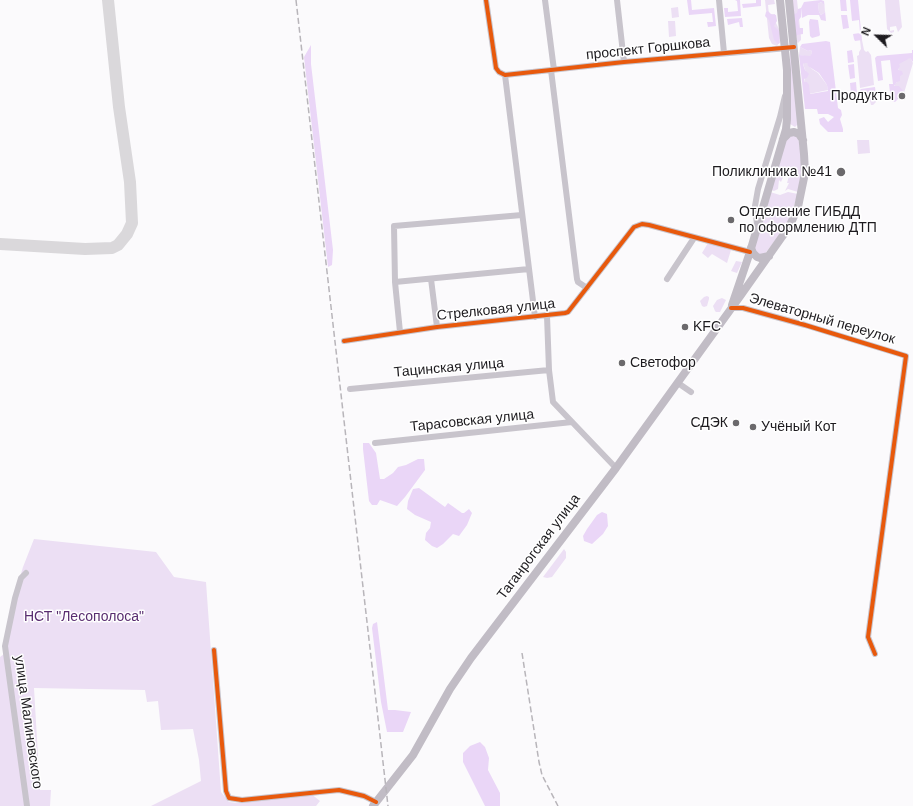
<!DOCTYPE html>
<meta charset="utf-8">
<style>
body{margin:0}
#map{position:relative;width:913px;height:806px;overflow:hidden;background:#fbfafc;font-family:Helvetica,sans-serif}
canvas{display:block}
.north{position:absolute;left:857px;top:16px;width:40px;height:40px;-webkit-text-stroke:3px #fff;paint-order:stroke;rotate:293deg;font-size:11px;font-weight:700;line-height:16px;text-align:center;color:#1d1b1f}
.north::after{content:'';display:block;margin:auto;width:14px;height:18px;background:#1d1b1f;clip-path:polygon(50% 0,100% 100%,50% 72%,0 100%)}
</style>
<div id="map">
<canvas width="913" height="806"></canvas>
<div class="north">N</div>
</div>
<script>
const context = document.querySelector('canvas').getContext('2d');
context.lineJoin = 'round';
function paint(path, color) {
  context.fillStyle = color;
  context.fill(path, 'evenodd');
}
function poly(rows) {
  const path = new Path2D();
  for (const r of rows) {
    path.moveTo(r[0], r[1]);
    for (let i = 2; i < r.length; i += 2) path.lineTo(r[i], r[i + 1]);
  }
  return path;
}
function strokePath(path, color, width, dash) {
  context.strokeStyle = color;
  context.lineWidth = width;
  context.lineCap = dash ? 'butt' : 'round';
  context.setLineDash(dash || []);
  context.stroke(path);
}
function drawText(font, color, halo, rows, align = 'center') {
  context.font = font + ' Helvetica,sans-serif';
  context.lineWidth = 3;
  context.setLineDash([]);
  context.textBaseline = 'middle';
  context.strokeStyle = halo;
  context.fillStyle = color;
  for (const [text, x, y, turn = 0] of rows) {
    context.save();
    context.translate(x, y);
    context.rotate((+turn || 0) * Math.PI / 180);
    context.textAlign = isNaN(turn) ? turn : align;
    if (halo) context.strokeText(text, 0, 0);
    context.fillText(text, 0, 0);
    context.restore();
  }
}
const green = poly([
 [765,0,774,0,775,4,768,5,769,15,775,14,775,21,779,29,781,40,777,46,772,44,769,38],
 [791,0,797,0,801,37,801,40,798,43,797,42],
 [885,0,899,0,902,27,898,32,896,26,890,27,890,31,894,30,894,32,891,33,887,29],
 [821,2,824,3,825,12,821,15,819,12,818,4],
 [678,7,679,17,672,18,671,8],
 [668,21,675,21,676,36,669,37],
 [860,40,862,40,864,50,866,52,868,51,871,55,874,85,860,88,857,56,859,55,859,52,861,49],
 [676,41,677,46,687,45,687,48,670,50,669,42],
 [800,47,808,51,811,50,812,53,810,57,799,55],
 [790,50,791,50,798,124,795,127,790,124],
 [910,57,913,63,904,93,901,92,894,85,897,82,899,63],
 [804,63,807,63,812,69,818,73,827,85,828,90,809,94,807,82,804,82,806,72,803,64],
 [871,95,876,95,876,102,873,105,871,105,870,101,867,101,867,97],
 [787,136,798,136,801,155,801,173,798,192,788,189,785,191,789,183,787,183,789,176,784,175,781,182,779,180,778,189,774,191,771,190],
 [857,140,869,140,870,153,858,154],
 [770,192,780,195,788,192,798,194,788,222,780,234,764,255,758,256,754,247],
 [708,243,731,250,727,263,712,254,708,258,702,253],
 [736,261,742,262,737,273,731,271],
 [707,296,709,297,709,299,707,306,704,307,702,306,700,301,704,297],
 [722,298,726,300,720,312,716,312,715,311,713,306,717,300],
 [34,539,156,552,174,577,206,582,221,792,229,802,238,803,275,799,310,793,320,801,316,806,151,806,201,781,199,760,193,729,161,730,158,701,147,702,145,690,34,688,40,790,51,790,50,806,0,806,0,657,4,654,14,597,23,567],
 [564,549,566,552,566,558,552,577,547,578,543,577]
]);
const forest = poly([
 [687,0,691,0,692,10,714,8,716,26,708,27,707,22,713,22,712,13,689,15],
 [735,0,740,0,741,16,725,17,724,8,728,8,728,12,738,11,737,1],
 [756,0,761,0,761,6,743,8,742,4,756,3],
 [821,0,824,1,826,21,821,20,819,15,808,15,802,18,801,8,801,17,798,21,799,28,803,28,803,34,797,35,796,37,792,15,797,13,798,9,801,8,804,2],
 [821,2,824,4,825,12,821,15,819,12,818,4],
 [840,0,846,0,847,11,841,11],
 [850,0,858,0,862,40,855,41,854,39,853,34,860,33,859,20,852,21],
 [768,11,771,14,776,15,777,21,774,26,780,32,779,40,780,43,778,44,774,40,769,20,765,16,766,12],
 [841,15,847,15,849,28,843,29],
 [742,18,743,27,740,27,739,22,728,25,727,19],
 [810,19,818,20,820,35,819,36,812,38,810,36,809,22],
 [826,41,830,42,838,108,841,110,842,115,840,119,843,129,843,132,828,132,820,124,819,119,824,117,828,122,834,117,828,114,818,114,817,109,805,109,799,55,810,56,812,53,811,50,808,51,800,47,802,44],
 [805,63,807,63,808,66,819,73,827,85,828,91,810,94,809,85,807,82,804,82,804,79,807,78,809,74,805,70,803,64],
 [311,45,311,64,333,250,332,265,328,267,304,57],
 [852,50,854,62,848,63,847,51],
 [912,50,913,50,913,62,910,58,899,64,900,66,898,70,902,71,903,74,900,76,900,81,897,82,894,86,899,86,903,91,901,92,898,99,895,102,891,101,889,84,893,84,890,60,881,61,883,80,878,81,875,58,877,56,912,53],
 [854,64,855,78,850,79,848,65],
 [856,82,857,94,851,95,850,83],
 [875,87,876,95,871,95,867,97,867,93,863,93,863,102,861,103,860,90,861,89],
 [363,443,369,443,376,453,380,479,384,479,393,473,398,467,406,465,418,459,424,459,425,470,405,497,397,506,380,500,377,505,372,505,369,501,363,449],
 [419,488,445,507,448,503,462,513,464,513,469,509,472,513,467,525,459,536,453,534,443,544,437,548,432,546,425,540,426,533,430,528,431,522,415,515,407,509,408,501,413,489],
 [602,512,607,514,608,526,603,534,592,544,584,541,583,536,587,529,597,515],
 [377,622,388,710,395,710,411,712,403,732,387,732,381,702,372,628,373,624],
 [480,742,485,747,489,758,488,770,500,793,500,806,485,806,463,762,463,753,470,746]
]);
const taxiway = poly([
 [0,244,85,249,112,248,118,245,127,234,132,223,130,182,119,107,108,0]
]);
const minor = poly([
 [486,0,496,68,499,72,505,75,624,62,788,48],
 [545,0,554,70],
 [617,0,624,62],
 [719,0,724,53],
 [551,70,577,279,578,282,587,288],
 [505,75,535,317],
 [757,225,755,206,758,189,780,117,785,96],
 [431,279,437,327],
 [667,279,694,238],
 [395,282,529,269],
 [731,308,743,308,805,325,906,356,868,637,875,654],
 [547,316,549,370,553,402,616,468],
 [400,332,395,282,394,226,522,215],
 [344,341,437,327,565,313,568,312,634,227,642,224,649,225,750,252],
 [678,383,691,392],
 [350,389,549,370],
 [375,443,572,422],
 [26,573,21,578,15,598,5,646,27,806],
 [214,650,226,791,229,798,242,800,339,790,364,796,376,802]
]);
const major = poly([
 [783,139,789,133,794,132,799,134,803,140],
 [751,248,753,253,757,257,760,258,769,256],
 [732,305,750,252,786,129,787,119,787,70,780,0],
 [373,806,413,755,450,689,471,658,616,468,741,295,784,234,791,223,798,207,805,173,804,154,789,0]
]);
const rail = poly([
 [296,0,388,806],
 [522,653,539,762,542,775,558,806]
]);
const cycleway = poly([
 [486,0,496,68,499,72,505,75,624,62,794,47],
 [731,308,743,308,805,325,906,356,868,637,875,654],
 [344,341,437,327,565,313,568,312,634,227,642,224,649,225,750,252],
 [214,650,226,791,229,798,242,800,339,790,364,796,376,802]
]);
const markers = [
 [902,96,4,"#6b696c"],
 [841,172,5,"#6b696c"],
 [731,220,4,"#6b696c"],
 [685,327,4,"#6b696c"],
 [622,363,4,"#6b696c"],
 [736,423,4,"#6b696c"],
 [753,427,4,"#6b696c"]
];
const streetNames = [
 ["проспект Горшкова",648,49,-6],
 ["Стрелковая улица",496,310,-6],
 ["Элеваторный переулок",822,319,16],
 ["Тацинская улица",449,368,-5],
 ["Тарасовская улица",472,421,-6],
 ["Таганрогская улица",539,547,-53],
 ["улица Малиновского",28,722,82]
];
const poiNames = [
 ["Продукты",894,96,"right"],
 ["Поликлиника №41",832,172,"right"],
 ["Отделение ГИБДД",739,212],
 ["по оформлению ДТП",739,228],
 ["KFC",693,327],
 ["Светофор",630,363],
 ["СДЭК",728,423,"right"],
 ["Учёный Кот",761,427]
];
const parkNames = [
 ["НСТ \"Лесополоса\"",84,617]
];
paint(green, '#ecdff4');
paint(forest, '#ead6f7');
strokePath(taxiway, '#dad8db', 12);
strokePath(minor, '#c8c4cc', 6);
strokePath(major, '#c1bcc5', 8);
strokePath(rail, '#b8b5ba', 1.5, [6, 3]);
strokePath(cycleway, '#e8590c', 4);
for (const [x, y, r, color] of markers) {
  const dot = new Path2D();
  dot.arc(x, y, r, 0, 2 * Math.PI);
  context.fillStyle = color;
  context.fill(dot);
  strokePath(dot, '#fff', 1.5);
}
drawText('14px', '#1d1b1f', '#fff', streetNames);
drawText('14px', '#1d1b1f', '#fff', poiNames, 'left');
drawText('14px', '#592d70', '#fff', parkNames);
</script>
